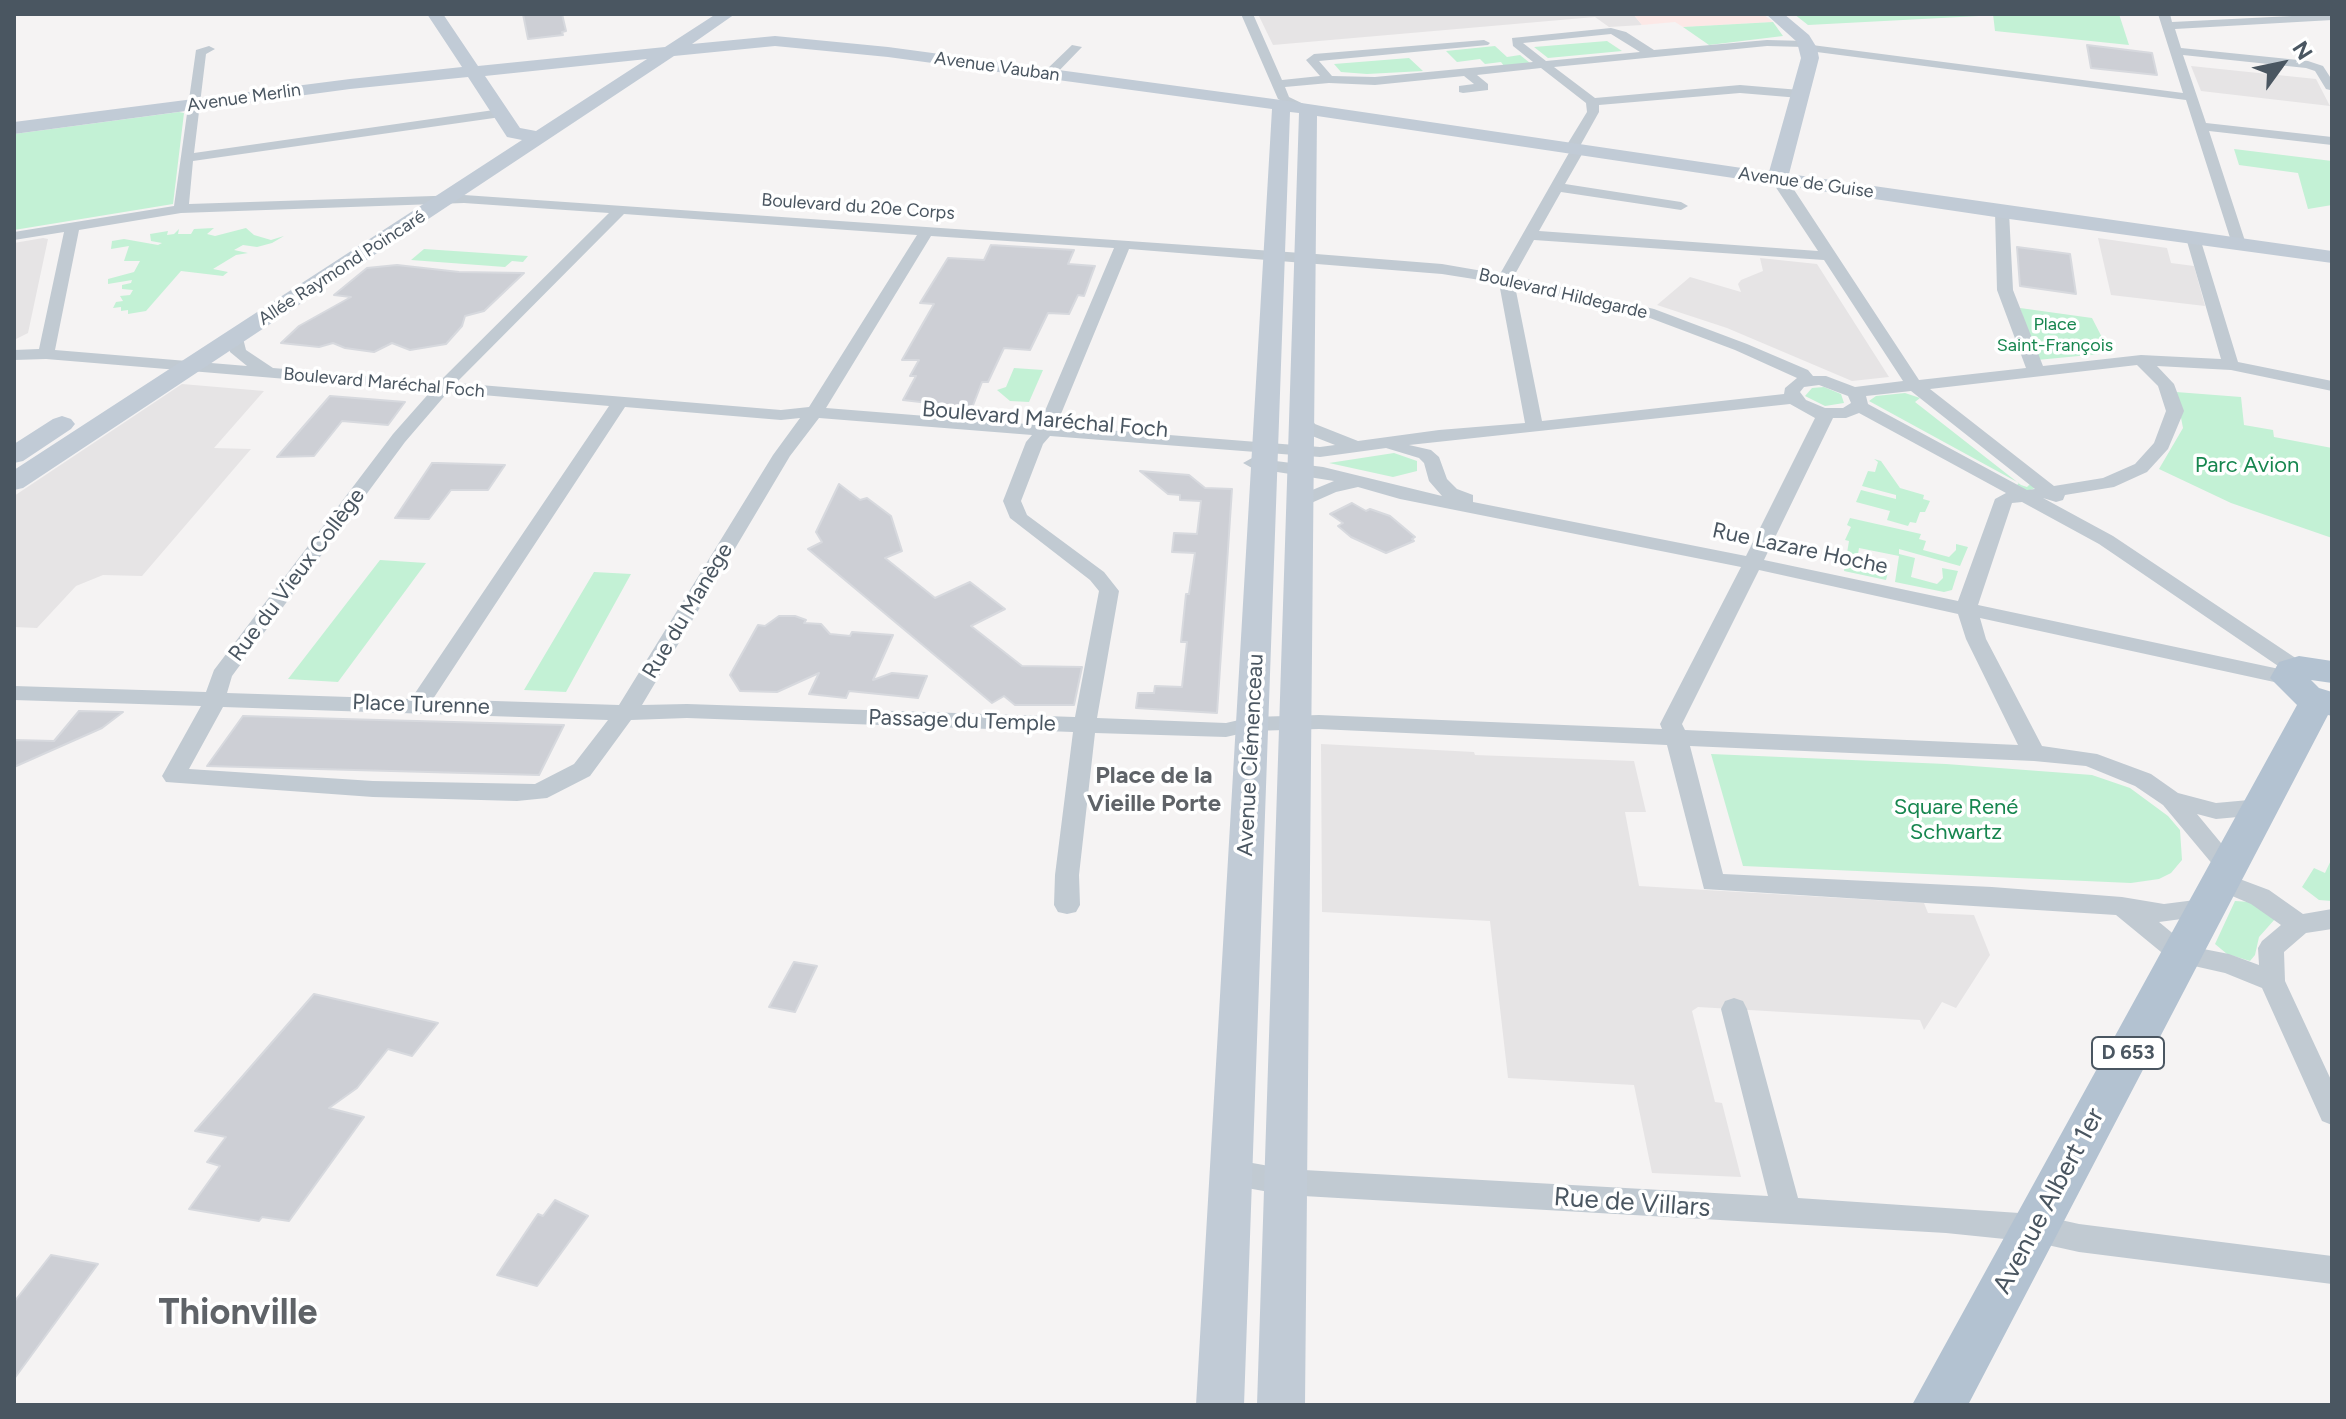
<!DOCTYPE html>
<meta charset="utf-8">
<style>
body{margin:0}
#map{position:relative;width:2346px;height:1419px;overflow:hidden;background:#f5f3f3;font-family:Figtree,sans-serif}
canvas{display:block}
.frame{position:absolute;inset:0;border:16px solid #4a5661;pointer-events:none}
.north{position:absolute;left:2242px;top:24px;width:80px;height:80px;-webkit-text-stroke:6px #fff;paint-order:stroke;rotate:57deg;font-size:22px;font-weight:700;line-height:32px;text-align:center;color:#4a5661}
.north::after{content:'';display:block;margin:auto;width:28px;height:36px;background:#4a5661;clip-path:polygon(50% 0,100% 100%,50% 72%,0 100%)}
</style>
<div id="map">
<canvas width="2346" height="1419"></canvas>
<div class="frame"></div>
<div class="north">N</div>
</div>
<script>
const context = document.querySelector('canvas').getContext('2d');
context.lineJoin = 'round';
function paint(path, color) {
  context.fillStyle = color;
  context.fill(path, 'evenodd');
}
function poly(rows) {
  const path = new Path2D();
  for (const r of rows) {
    path.moveTo(r[0], r[1]);
    for (let i = 2; i < r.length; i += 2) path.lineTo(r[i], r[i + 1]);
  }
  return path;
}
function strokePath(path, color, width, dash) {
  context.strokeStyle = color;
  context.lineWidth = width;
  context.lineCap = dash ? 'butt' : 'round';
  context.setLineDash(dash || []);
  context.stroke(path);
}
function drawText(font, color, halo, rows, align = 'center') {
  context.font = font + ' Figtree,sans-serif';
  context.lineWidth = 7;
  context.setLineDash([]);
  context.textBaseline = 'middle';
  context.strokeStyle = halo;
  context.fillStyle = color;
  for (const [text, x, y, turn = 0] of rows) {
    context.save();
    context.translate(x, y);
    context.rotate((+turn || 0) * Math.PI / 180);
    context.textAlign = isNaN(turn) ? turn : align;
    if (halo) context.strokeText(text, 0, 0);
    context.fillText(text, 0, 0);
    context.restore();
  }
}
const education = poly([
 [1258,14,1633,14,1642,25,1609,27,1595,17,1273,45],
 [2191,66,2316,79,2330,106,2201,91],
 [43,238,48,239,28,333,14,340,14,243],
 [2098,238,2167,248,2171,263,2194,266,2205,306,2111,295],
 [1760,258,1817,264,1889,377,1852,381,1727,328,1657,305,1690,277,1741,292,1738,284,1741,280,1763,271],
 [182,384,264,391,214,448,251,449,142,576,103,575,76,586,37,628,14,627,14,496],
 [1321,744,1474,752,1475,755,1634,761,1646,812,1625,812,1639,886,1924,903,1928,913,1974,915,1990,955,1956,1008,1942,1002,1924,1030,1920,1020,1698,1007,1692,1011,1715,1102,1722,1103,1741,1177,1652,1173,1634,1085,1508,1078,1490,921,1322,912]
]);
const medical = poly([
 [1633,14,1763,14,1773,22,1683,27,1675,22,1642,25]
]);
const green = poly([
 [1794,14,1978,14,1979,16,1808,25],
 [1993,14,2119,14,2129,45,1995,31],
 [1773,22,1783,36,1709,45,1683,27],
 [1607,41,1622,51,1548,58,1534,47],
 [1495,46,1507,57,1520,55,1530,63,1504,66,1501,62,1485,64,1480,59,1457,62,1446,51],
 [1409,58,1423,71,1367,74,1341,72,1334,64],
 [179,112,184,113,173,204,14,230,14,134],
 [2234,149,2332,161,2332,205,2308,209,2298,173,2239,165],
 [214,228,207,234,215,236,246,228,254,235,271,240,284,236,272,243,257,247,243,245,234,250,248,253,236,255,213,269,228,272,223,276,181,271,146,311,128,314,128,310,121,311,121,307,113,308,116,302,123,301,120,296,130,295,133,290,122,289,122,285,131,283,132,280,108,284,108,279,134,272,140,261,124,261,129,246,111,249,112,241,124,239,158,245,162,243,151,241,150,234,168,231,167,235,174,234,179,229,178,234,191,234,194,229],
 [424,249,528,256,523,262,512,261,505,267,411,260],
 [2020,308,2092,318,2110,353,2037,360],
 [1014,368,1043,370,1029,402,1010,401,997,390,1006,387],
 [1824,387,1841,394,1844,403,1825,406,1805,396,1812,388],
 [2176,392,2241,397,2244,425,2273,430,2274,437,2332,448,2332,538,2231,503,2159,469,2183,428],
 [1905,393,1920,398,1915,402,2021,485,2027,487,2031,483,2035,488,2028,491,2016,486,2019,483,1869,401,1876,396],
 [1394,453,1417,461,1417,471,1393,477,1329,463],
 [1874,459,1881,461,1900,488,1924,495,1923,499,1930,501,1925,512,1920,512,1916,523,1910,522,1908,526,1887,520,1890,511,1856,502,1861,490,1896,499,1896,495,1862,486,1868,471,1875,472,1878,462],
 [1850,518,1921,534,1919,539,1926,541,1923,550,1949,557,1956,550,1956,544,1968,547,1960,566,1899,549,1899,554,1915,558,1911,577,1937,584,1943,578,1942,568,1958,571,1952,590,1944,592,1895,582,1899,556,1859,548,1856,566,1888,572,1886,580,1844,571,1849,541,1845,540,1851,527,1847,525],
 [380,560,426,563,338,682,288,679],
 [594,572,631,574,566,692,524,690],
 [1711,754,1946,764,2092,775,2130,788,2168,816,2180,830,2182,860,2171,873,2159,879,2131,883,1743,866],
 [2332,858,2332,901,2319,900,2302,887,2314,868,2325,873],
 [2235,901,2250,902,2275,919,2259,937,2255,955,2250,961,2227,954,2215,944]
]);
const building = poly([
 [523,14,562,14,566,31,562,32,563,35,528,39,523,14],
 [2087,45,2152,53,2157,75,2091,68,2087,45],
 [991,245,1074,250,1068,264,1095,266,1084,296,1078,295,1069,314,1048,313,1030,350,1004,348,988,382,982,382,972,408,903,400,916,376,910,376,919,360,902,360,934,304,920,303,948,258,984,260,991,245],
 [2017,247,2070,254,2076,294,2020,286,2017,247],
 [397,265,459,272,524,273,484,311,465,316,462,326,446,344,410,350,392,343,374,352,345,348,333,343,319,347,281,343,299,326,351,297,334,295,367,268,397,265],
 [330,396,405,402,388,425,342,421,314,456,277,457,330,396],
 [432,463,438,463,505,465,488,490,451,490,429,519,395,518,432,463],
 [1140,471,1189,475,1205,488,1232,489,1217,713,1136,708,1138,693,1154,693,1155,686,1182,687,1187,642,1181,642,1186,594,1189,594,1195,553,1172,552,1174,533,1197,534,1201,501,1180,500,1180,495,1168,494,1140,471],
 [839,484,860,500,867,498,891,516,902,551,885,558,935,598,970,582,1005,609,971,626,1022,666,1082,667,1074,705,1015,705,1004,696,992,703,808,549,822,542,816,532,839,484],
 [1352,503,1366,511,1370,509,1390,516,1415,537,1412,539,1414,541,1386,553,1351,537,1338,526,1343,523,1330,514,1352,503],
 [779,616,795,616,806,620,804,623,821,624,830,634,850,636,852,632,893,635,873,680,892,673,927,676,918,698,849,691,846,698,809,694,819,673,777,692,740,691,730,675,758,625,765,626,779,616],
 [79,711,123,712,102,728,14,767,14,740,54,741,79,711],
 [243,716,343,719,564,725,539,775,207,766,243,716],
 [794,962,817,966,795,1012,769,1007,794,962],
 [314,994,438,1023,412,1056,388,1049,357,1088,329,1108,364,1117,289,1221,262,1217,259,1221,189,1209,220,1166,207,1162,226,1137,195,1131,314,994],
 [555,1200,588,1216,537,1286,497,1275,538,1214,543,1216,555,1200],
 [51,1255,98,1264,14,1379,14,1302,51,1255]
]);
const street = poly([
 [1241,14,1253,14,1282,80,1320,76,1306,60,1314,54,1484,40,1490,43,1488,45,1319,61,1332,76,1375,77,1533,62,1513,46,1512,38,1611,28,1626,32,1654,50,1767,40,1807,41,1812,45,2183,93,2158,14,2170,14,2172,22,2332,14,2332,20,2175,29,2181,48,2308,61,2323,66,2332,80,2330,90,2326,89,2315,71,2306,68,2183,55,2206,123,2332,137,2332,145,2209,131,2246,244,2244,247,2234,247,2232,244,2186,100,1809,51,1804,47,1767,46,1554,67,1595,98,1740,85,1800,90,1806,94,1800,98,1740,93,1599,105,1599,112,1580,146,1585,149,1565,184,1681,202,1688,206,1681,210,1561,192,1539,231,1818,251,1775,186,1775,176,1785,176,1919,380,2026,368,1997,290,1995,212,2002,208,2009,212,2013,290,2043,366,2141,355,2221,359,2186,238,2193,234,2200,238,2238,362,2332,381,2332,391,2231,370,2157,366,2174,384,2184,411,2168,449,2147,472,2114,487,2065,495,2063,500,2056,502,2043,498,2113,536,2303,663,2306,668,2296,674,2299,678,2296,683,2288,685,1980,618,1986,639,2042,746,2097,754,2151,774,2178,793,2216,803,2260,799,2268,801,2272,807,2268,813,2260,815,2216,819,2197,814,2240,866,2237,872,2229,875,2269,890,2303,914,2332,909,2332,929,2306,933,2284,952,2285,981,2332,1082,2332,1125,2322,1121,2262,988,2225,973,2172,961,2116,915,1704,889,1667,745,1319,729,1252,731,1226,737,1095,733,1079,875,1080,905,1076,912,1067,914,1058,912,1054,905,1055,875,1073,732,687,718,631,720,590,776,547,798,517,801,373,797,166,782,162,776,201,706,14,700,14,686,206,692,214,670,393,434,431,391,46,359,14,360,14,350,39,349,64,232,14,240,14,232,174,206,196,50,209,46,215,49,206,54,194,153,501,109,507,113,501,117,193,161,189,204,464,195,1316,254,1442,264,1500,274,1570,151,1565,148,1587,112,1586,103,1541,68,1477,75,1488,84,1488,90,1463,93,1459,92,1459,86,1474,84,1464,76,1375,85,1329,83,1285,87,1289,97,1314,109,1304,112,1278,99,1241,14],
 [1611,34,1640,52,1546,61,1523,43,1611,34],
 [464,203,609,213,439,382,273,368,246,350,243,338,235,333,227,338,230,352,247,366,55,350,79,230,181,213,464,203],
 [624,214,917,235,809,407,781,410,456,383,624,214],
 [931,236,1114,248,1039,425,826,408,931,236],
 [1534,240,1824,260,1903,381,1855,387,1826,376,1813,376,1808,370,1747,344,1654,309,1514,276,1534,240],
 [1129,249,1442,274,1499,283,1525,423,1439,430,1358,441,1315,424,1308,414,1296,414,1293,418,1302,432,1335,445,1320,447,1056,426,1129,249],
 [1515,286,1642,315,1735,350,1797,378,1785,388,1784,394,1542,421,1515,286],
 [2137,365,2158,386,2166,411,2154,443,2135,464,2103,478,2054,486,1930,389,2137,365],
 [1819,385,1848,396,1851,403,1843,408,1825,408,1806,400,1800,392,1804,387,1819,385],
 [1911,391,2035,489,2027,490,1868,404,1866,396,1911,391],
 [448,392,609,406,411,699,227,693,232,676,405,442,448,392],
 [1790,404,1815,418,1746,556,1473,502,1473,495,1457,489,1447,479,1439,457,1431,450,1409,445,1790,404],
 [625,407,781,420,800,418,773,455,619,705,433,699,625,407],
 [1859,413,2006,493,1995,499,1958,601,1764,560,1833,418,1846,418,1859,413],
 [819,418,1032,435,1026,442,1003,501,1010,518,1090,580,1099,591,1075,717,687,704,642,705,790,456,819,418],
 [1050,436,1320,457,1386,448,1419,458,1424,463,1429,481,1442,496,1323,467,1252,458,1243,463,1252,468,1334,481,1293,498,1291,502,1300,508,1336,492,1358,487,1400,499,1741,567,1660,724,1662,729,1319,715,1252,717,1226,723,1097,718,1119,591,1104,572,1027,515,1021,501,1043,444,1050,436],
 [2022,502,2099,544,2284,670,1978,605,2012,503,2022,502],
 [1759,570,1958,614,1966,639,2018,745,1685,730,1682,724,1759,570],
 [223,707,608,720,574,764,535,784,373,781,189,769,223,707],
 [1690,746,2034,761,2086,766,2135,786,2163,805,2219,872,2211,875,2208,881,2211,887,2251,904,2281,925,2262,941,2258,948,2259,965,2229,954,2188,946,2159,922,2212,915,2216,908,2212,901,2203,899,2164,904,2122,897,1992,887,1723,874,1690,746],
 [1072,45,1082,47,1053,77,1045,77,1045,71,1072,45],
 [1734,998,1743,1001,1747,1009,1798,1198,2034,1214,2079,1224,2332,1256,2332,1284,2079,1252,2034,1242,1946,1233,1286,1195,1230,1185,1220,1181,1215,1172,1220,1163,1230,1159,1286,1169,1768,1196,1721,1009,1725,1001,1734,998]
]);
const secondary = poly([
 [427,14,443,14,478,66,665,47,716,14,735,14,692,44,775,36,888,47,1281,100,1769,172,1801,58,1797,42,1766,14,1784,14,1809,35,1817,48,1819,58,1789,174,2332,251,2332,263,2002,218,1317,116,1305,1405,1257,1405,1299,113,1290,112,1244,1405,1196,1405,1272,109,888,57,775,46,674,56,23,488,14,490,14,470,522,140,507,137,468,77,350,89,14,134,14,122,350,79,462,67,427,14],
 [647,59,536,131,520,128,485,76,647,59],
 [62,416,71,419,75,424,71,429,23,461,14,463,14,444,53,419,62,416]
]);
const primary = poly([
 [2299,656,2332,661,2332,683,2311,680,2319,688,2332,692,2332,716,2328,715,1968,1405,1912,1405,2297,705,2270,678,2279,662,2299,656]
]);
const farStreetnames = [
 ["Avenue Vauban",997,67,8],
 ["Avenue Merlin",244,98,-8],
 ["Avenue de Guise",1806,183,8],
 ["Boulevard du 20e Corps",858,207,4],
 ["Allée Raymond Poincaré",342,268,-33],
 ["Boulevard Hildegarde",1563,294,13],
 ["Boulevard Maréchal Foch",384,383,5]
];
const farParknames = [
 ["Place",2055,325],
 ["Saint-François",2055,346]
];
const shields = [
 [2128,1053,72]
];
const shieldNames = [
 ["D 653",2128,1053]
];
const streetNames = [
 ["Boulevard Maréchal Foch",1045,420,5],
 ["Rue Lazare Hoche",1800,549,12],
 ["Rue du Vieux Collège",297,575,-53],
 ["Rue du Manège",688,611,-59],
 ["Place Turenne",421,705,2],
 ["Passage du Temple",962,721,2],
 ["Avenue Clémenceau",1251,755,-87]
];
const parkNames = [
 ["Parc Avion",2247,466],
 ["Square René",1956,808],
 ["Schwartz",1956,833]
];
const neighbourhoodNames = [
 ["Place de la",1154,776],
 ["Vieille Porte",1154,804]
];
const nearStreetnames = [
 ["Avenue Albert 1er",2049,1201,-62],
 ["Rue de Villars",1632,1203,4]
];
const nearDistrictnames = [
 ["Thionville",238,1313]
];
paint(education, '#e6e4e5');
paint(medical, '#fce8e6');
paint(green, '#c3f1d5');
paint(building, '#cdcfd5');
strokePath(building, '#d7d9de', 2);
paint(street, '#c1cad2');
paint(secondary, '#c1cbd6');
paint(primary, '#b3c2d1');
drawText('18px', '#4a5661', '#fff', farStreetnames);
drawText('18px', '#17864f', '#fff', farParknames);
for (const [x, y, w] of shields) {
  const box = new Path2D();
  box.roundRect(x - w / 2, y - 16, w, 32, 6);
  context.fillStyle = '#fff';
  context.fill(box);
  strokePath(box, '#4a5661', 2);
}
drawText('bold 20px', '#4a5661', null, shieldNames);
drawText('22px', '#4a5661', '#fff', streetNames);
drawText('22px', '#17864f', '#fff', parkNames);
drawText('bold 24px', '#5f6368', '#fff', neighbourhoodNames);
drawText('26px', '#4a5661', '#fff', nearStreetnames);
drawText('bold 36px', '#5f6368', '#fff', nearDistrictnames);
</script>
